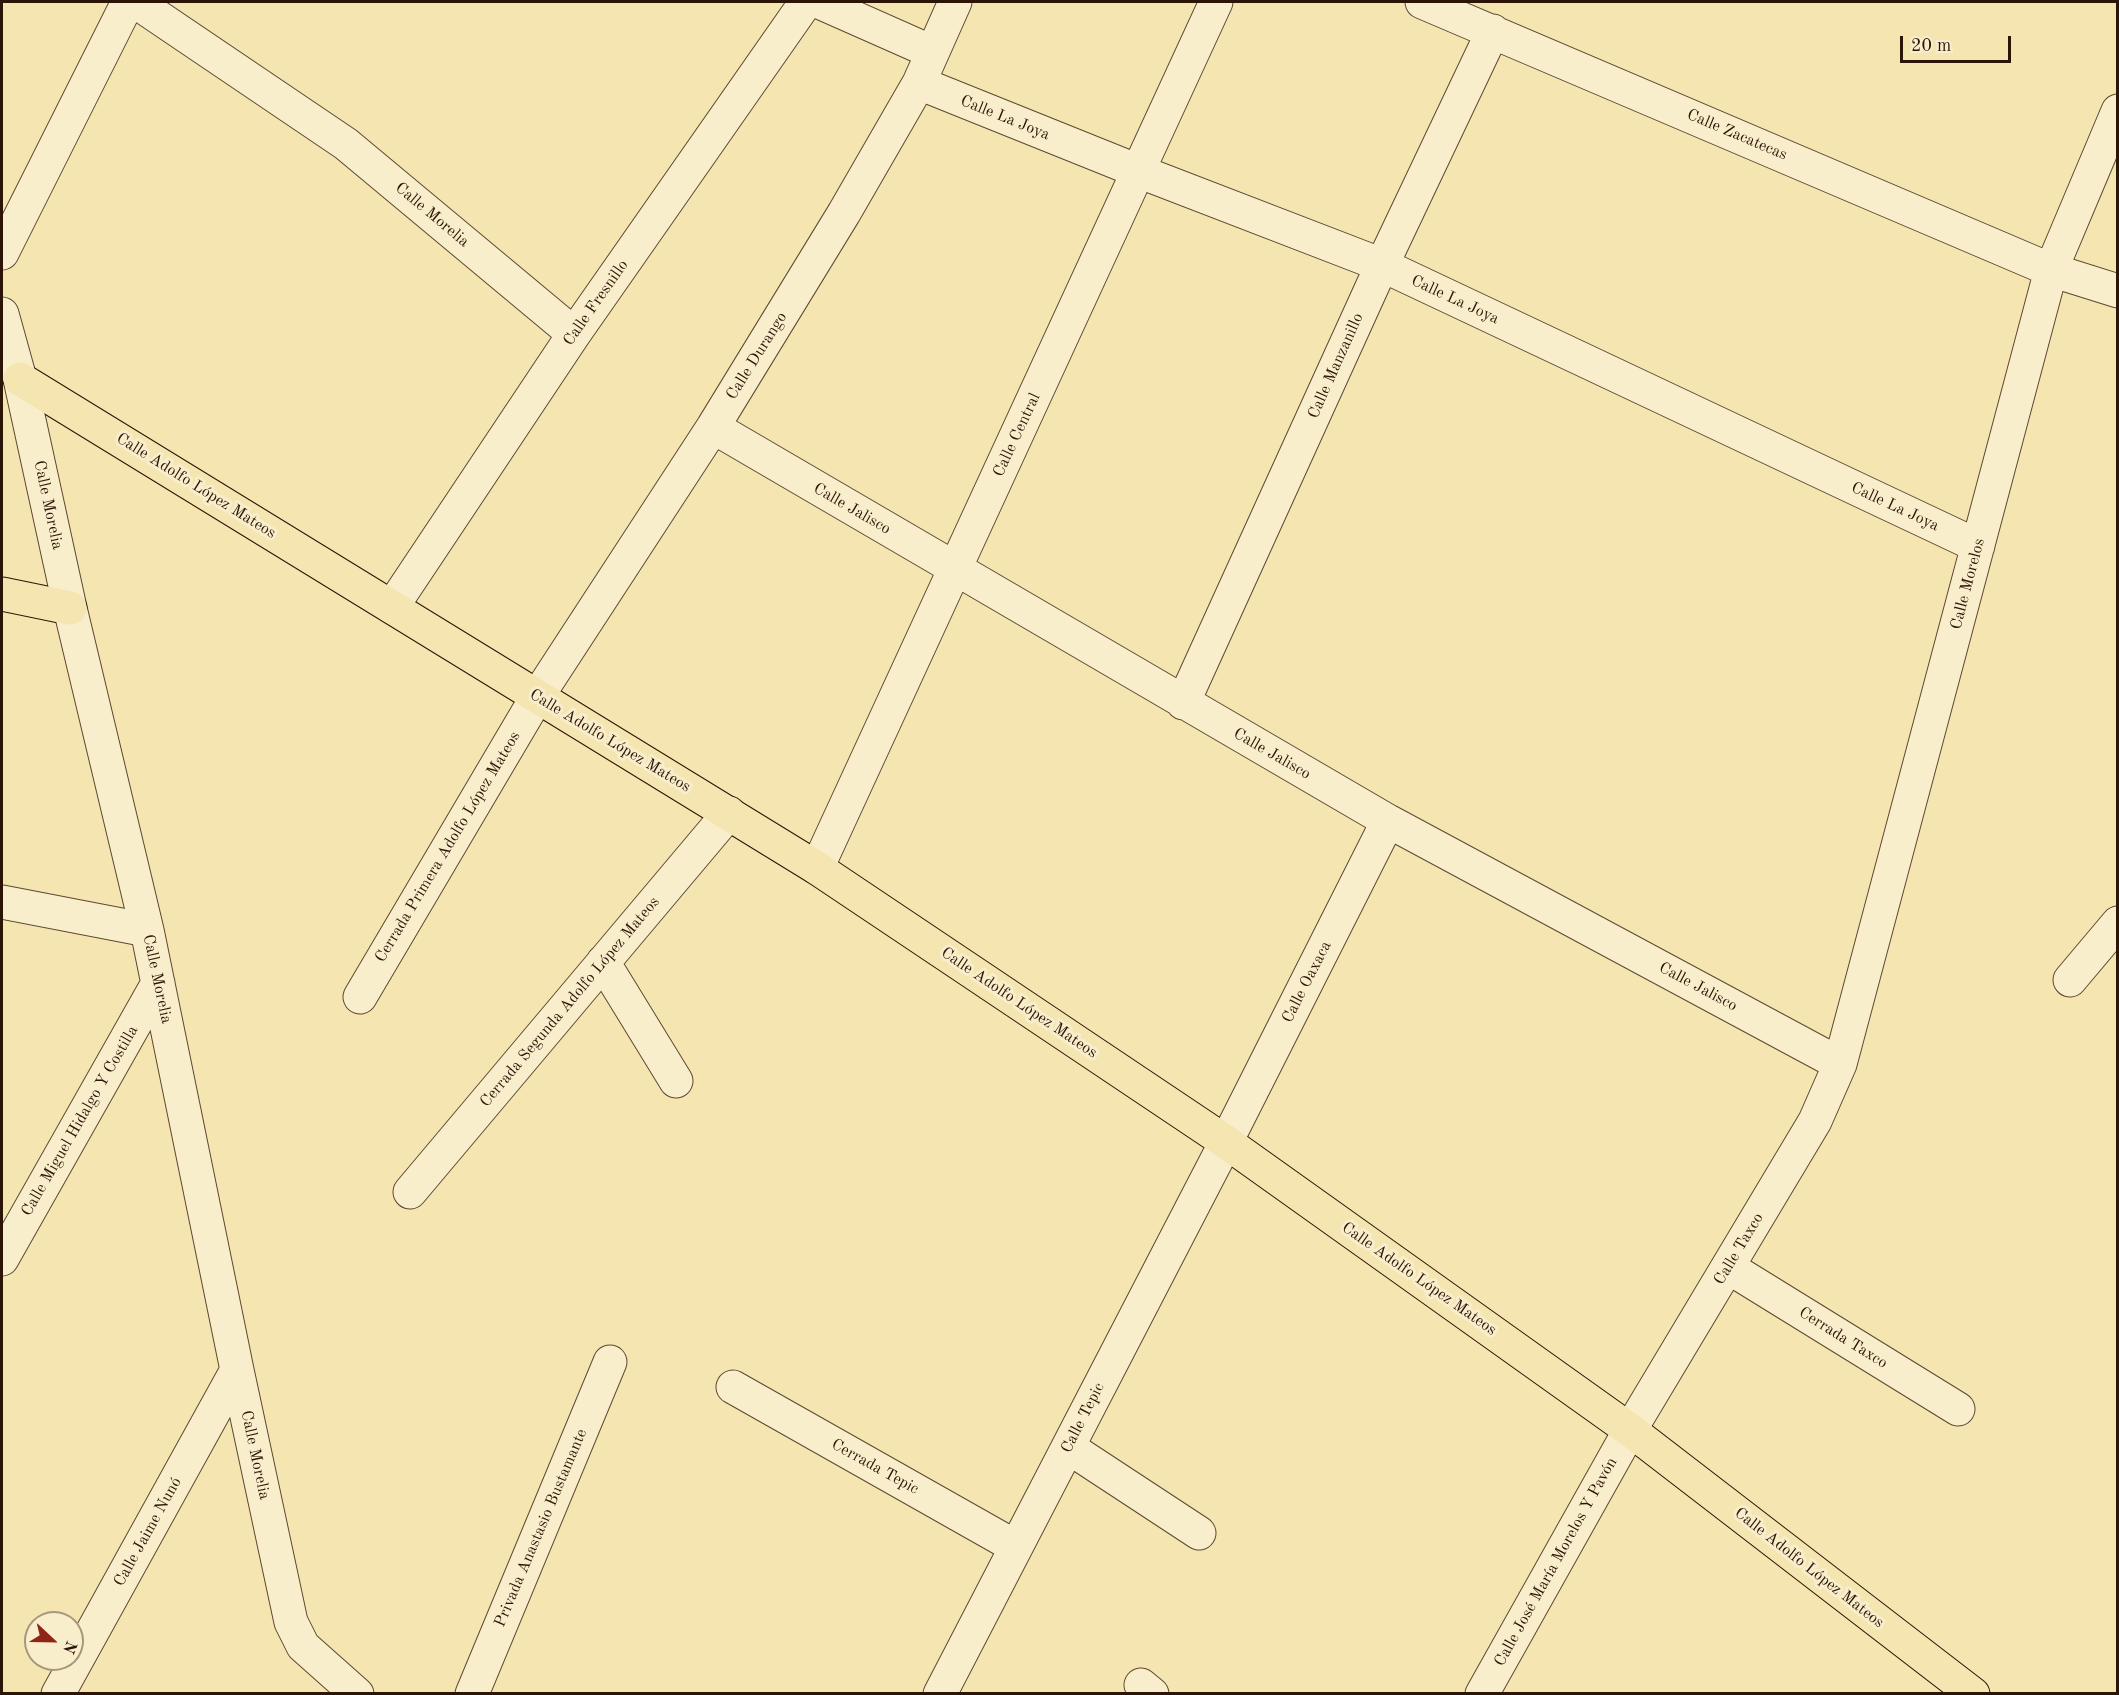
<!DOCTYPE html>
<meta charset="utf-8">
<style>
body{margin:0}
#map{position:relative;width:2119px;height:1695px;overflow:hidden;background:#f4e5b1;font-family:"Old Standard TT",serif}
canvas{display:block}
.frame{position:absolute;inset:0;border:3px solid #2c1406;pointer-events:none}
.north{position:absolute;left:24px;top:1611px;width:60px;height:60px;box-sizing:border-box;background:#f8eecc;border:2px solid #a6977d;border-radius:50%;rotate:112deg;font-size:16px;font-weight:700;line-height:24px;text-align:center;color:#2c1406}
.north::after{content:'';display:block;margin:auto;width:21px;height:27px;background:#8f2418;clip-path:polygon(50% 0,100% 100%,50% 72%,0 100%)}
.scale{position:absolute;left:1900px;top:36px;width:111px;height:27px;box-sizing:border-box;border:3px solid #2c1406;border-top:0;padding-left:8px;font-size:18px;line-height:21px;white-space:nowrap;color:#2c1406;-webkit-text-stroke:4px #f8eecc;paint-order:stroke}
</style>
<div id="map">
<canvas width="2119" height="1695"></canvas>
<div class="frame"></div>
<div class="north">N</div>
<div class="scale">20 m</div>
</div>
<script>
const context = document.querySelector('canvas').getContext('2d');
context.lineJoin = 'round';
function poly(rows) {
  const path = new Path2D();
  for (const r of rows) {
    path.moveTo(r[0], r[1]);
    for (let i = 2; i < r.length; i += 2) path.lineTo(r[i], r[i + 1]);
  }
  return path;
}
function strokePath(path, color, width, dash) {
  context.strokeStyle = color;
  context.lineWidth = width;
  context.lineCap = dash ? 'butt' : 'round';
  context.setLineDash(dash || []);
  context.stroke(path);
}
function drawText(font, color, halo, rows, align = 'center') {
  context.font = font + ' "Old Standard TT",serif';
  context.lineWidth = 6;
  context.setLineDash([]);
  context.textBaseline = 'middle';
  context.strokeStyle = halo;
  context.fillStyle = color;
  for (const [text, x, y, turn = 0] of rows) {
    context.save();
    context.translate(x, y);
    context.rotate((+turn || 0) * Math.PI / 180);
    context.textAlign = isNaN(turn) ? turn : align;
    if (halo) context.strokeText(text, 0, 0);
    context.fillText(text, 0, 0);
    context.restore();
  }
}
const minor = poly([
 [136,2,346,144,574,334],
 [819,2,932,52],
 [1422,2,2051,270,2118,291],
 [919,83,1138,171,1382,265,1978,546],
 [2,253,128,2],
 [2,314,20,379,70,608,147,930,237,1370,291,1622,303,1646,357,1694],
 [713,427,1388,821,1840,1064],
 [392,607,574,334,806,2],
 [1183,703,1382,265,1493,31],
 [817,868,1216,2],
 [2,902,147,930],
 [603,962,676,1081],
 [2070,980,2118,923],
 [360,997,537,697,713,427,844,213,919,83,955,2],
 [410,1192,729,813],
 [2,1259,158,983],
 [1728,1267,1958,1409],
 [733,1387,1016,1547],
 [1068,1447,1199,1533],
 [1141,1685,1152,1694],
 [58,1694,237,1370],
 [472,1694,610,1362],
 [940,1694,1226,1142,1388,821],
 [1482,1694,1630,1430,1815,1121,1840,1064,2051,270,2118,111]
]);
const major = poly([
 [20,379,817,868,1226,1142,1630,1430,1973,1694],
 [2,594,70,608]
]);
const streetNames = [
 ["Calle La Joya",1005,118,22],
 ["Calle Zacatecas",1737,135,23],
 ["Calle Morelia",432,215,40],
 ["Calle La Joya",1455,300,25],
 ["Calle Fresnillo",596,303,-55],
 ["Calle Durango",757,356,-58],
 ["Calle Manzanillo",1336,366,-66],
 ["Calle Central",1017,435,-65],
 ["Calle Adolfo López Mateos",196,486,32],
 ["Calle Morelia",48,505,78],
 ["Calle La Joya",1895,507,25],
 ["Calle Jalisco",852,509,30],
 ["Calle Morelos",1968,584,-75],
 ["Calle Adolfo López Mateos",610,741,31],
 ["Calle Jalisco",1272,754,30],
 ["Cerrada Primera Adolfo López Mateos",448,847,-59],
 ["Calle Morelia",157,979,78],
 ["Calle Oaxaca",1307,982,-63],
 ["Calle Jalisco",1698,987,28],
 ["Cerrada Segunda Adolfo López Mateos",570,1002,-50],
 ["Calle Adolfo López Mateos",1019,1003,34],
 ["Calle Miguel Hidalgo Y Costilla",80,1121,-60],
 ["Calle Taxco",1739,1249,-59],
 ["Calle Adolfo López Mateos",1419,1279,35],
 ["Cerrada Taxco",1843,1338,32],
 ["Calle Tepic",1083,1418,-63],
 ["Calle Morelia",255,1455,78],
 ["Cerrada Tepic",875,1467,29],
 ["Privada Anastasio Bustamante",541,1528,-67],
 ["Calle Jaime Nunó",148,1532,-61],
 ["Calle José María Morelos Y Pavón",1556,1562,-61],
 ["Calle Adolfo López Mateos",1809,1568,38]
];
strokePath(minor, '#5e4831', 35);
strokePath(major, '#2c1406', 35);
strokePath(minor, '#f8eecc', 33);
strokePath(major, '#f4e5b1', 33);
drawText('16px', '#2c1406', '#f8eecc', streetNames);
</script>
